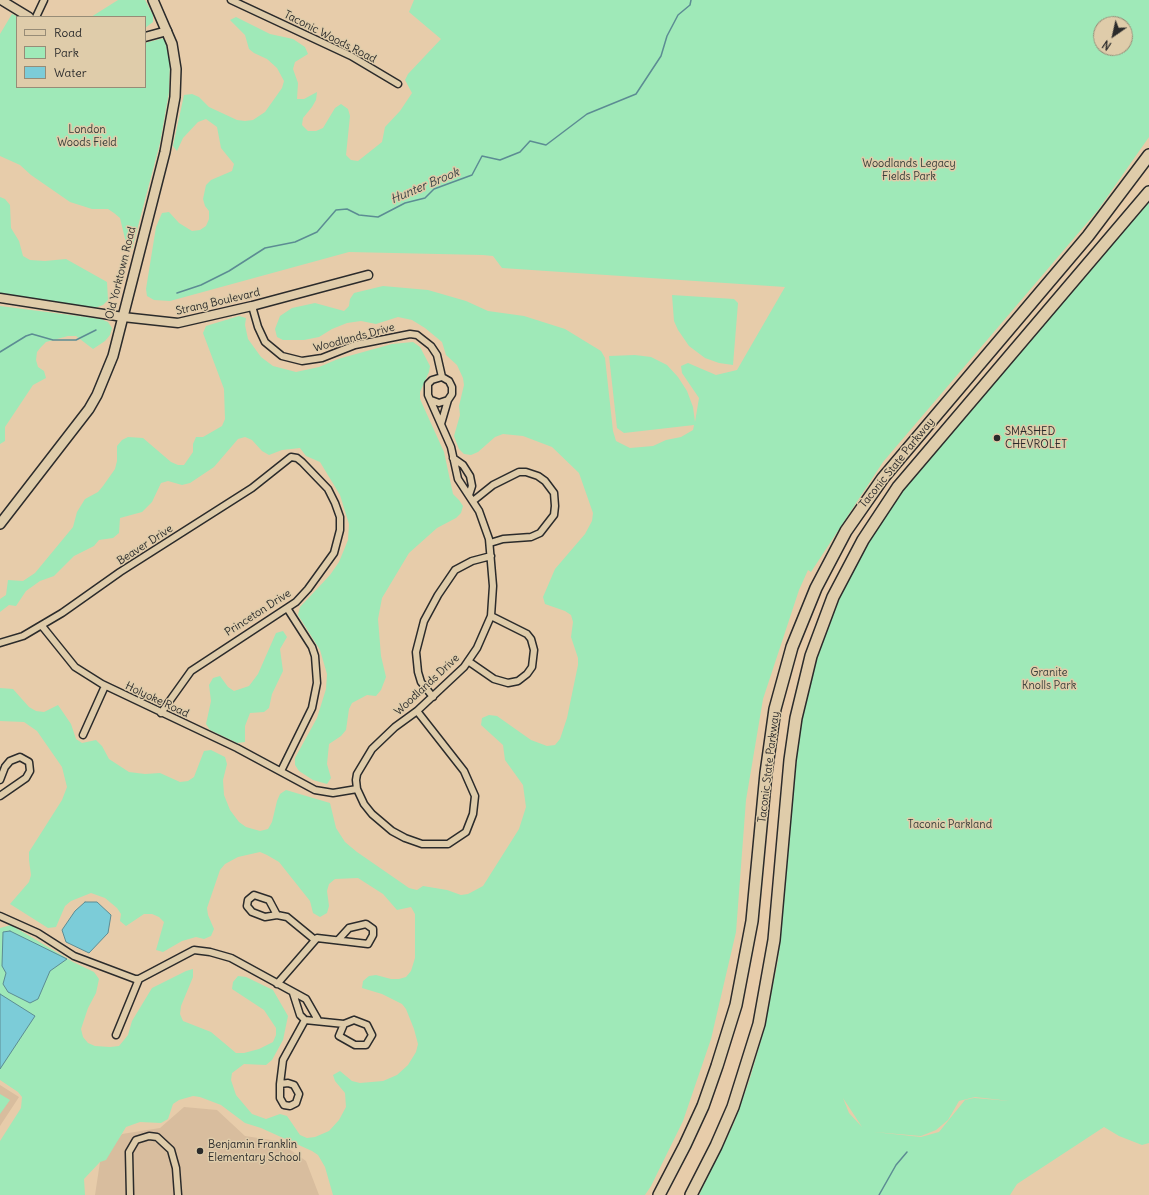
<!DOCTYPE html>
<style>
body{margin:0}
#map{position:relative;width:1149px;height:1195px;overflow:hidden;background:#e7ccaa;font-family:Delius,sans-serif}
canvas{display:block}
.legend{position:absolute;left:16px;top:16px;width:130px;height:72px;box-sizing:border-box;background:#dfccaa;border:1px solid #978c77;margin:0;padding:5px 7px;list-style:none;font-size:12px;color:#2b2b2b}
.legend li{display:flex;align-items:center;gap:8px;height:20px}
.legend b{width:20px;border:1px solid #978c77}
.north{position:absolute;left:1093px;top:16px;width:40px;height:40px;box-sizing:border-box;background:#dfccaa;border:1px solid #978c77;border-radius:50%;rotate:214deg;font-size:11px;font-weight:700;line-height:16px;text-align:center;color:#2b2b2b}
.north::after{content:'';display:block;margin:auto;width:14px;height:18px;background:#2b2b2b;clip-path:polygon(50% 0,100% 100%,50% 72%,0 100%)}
</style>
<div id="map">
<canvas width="1149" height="1195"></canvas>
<ul class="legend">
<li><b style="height:5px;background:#dfccaa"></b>Road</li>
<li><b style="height:11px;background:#9fe9b8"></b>Park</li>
<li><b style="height:11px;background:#7cccd8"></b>Water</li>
</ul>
<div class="north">N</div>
</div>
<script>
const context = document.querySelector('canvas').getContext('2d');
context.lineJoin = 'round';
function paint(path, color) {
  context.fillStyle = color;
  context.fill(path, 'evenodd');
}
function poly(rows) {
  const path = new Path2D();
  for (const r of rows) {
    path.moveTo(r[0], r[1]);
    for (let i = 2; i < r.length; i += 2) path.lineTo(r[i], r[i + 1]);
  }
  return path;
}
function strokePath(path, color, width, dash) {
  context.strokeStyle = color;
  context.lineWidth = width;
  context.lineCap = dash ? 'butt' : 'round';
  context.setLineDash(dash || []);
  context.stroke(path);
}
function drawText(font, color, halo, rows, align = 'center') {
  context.font = font + ' Delius,sans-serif';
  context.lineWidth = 3;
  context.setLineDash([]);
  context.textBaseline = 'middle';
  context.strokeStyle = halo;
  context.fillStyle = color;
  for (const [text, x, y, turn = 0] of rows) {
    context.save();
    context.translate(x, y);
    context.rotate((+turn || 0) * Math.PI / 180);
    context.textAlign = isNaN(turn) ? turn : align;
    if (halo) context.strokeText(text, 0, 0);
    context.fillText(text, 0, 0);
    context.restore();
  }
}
const built = poly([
 [0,1085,19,1097,0,1126],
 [184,1107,217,1110,245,1136,278,1141,306,1161,319,1195,95,1195,100,1162,122,1134,160,1128]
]);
const green = poly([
 [118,0,145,0,153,15,153,22,145,28,145,17,91,17],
 [414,0,1149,0,1149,137,1098,210,883,462,811,572,808,570,799,590,763,699,746,800,736,932,711,1039,683,1121,651,1186,645,1195,333,1195,325,1167,318,1155,312,1151,261,1128,245,1123,221,1105,200,1097,193,1096,179,1100,173,1104,168,1119,161,1123,140,1122,126,1127,106,1160,100,1162,84,1179,85,1195,0,1195,0,1141,21,1108,22,1097,18,1092,0,1080,0,928,11,925,73,962,94,972,99,979,96,993,88,1008,81,1029,83,1037,88,1043,95,1046,110,1047,119,1046,128,1035,132,1021,152,988,186,971,193,969,193,977,181,1006,180,1014,183,1021,211,1032,236,1053,244,1053,259,1049,273,1042,276,1035,276,1028,264,1010,232,989,233,982,238,976,246,977,273,990,288,1016,283,1040,272,1060,266,1065,244,1064,232,1073,231,1080,236,1095,252,1114,266,1119,280,1114,287,1116,300,1135,307,1138,315,1137,329,1131,339,1120,346,1107,345,1093,335,1081,333,1075,340,1071,352,1081,360,1083,383,1081,397,1075,408,1065,416,1052,418,1044,414,1029,406,1009,402,1004,382,994,362,988,363,981,369,976,376,975,391,979,399,979,406,977,411,971,415,958,415,914,411,907,397,910,383,894,358,878,335,879,329,884,327,891,329,906,327,913,320,917,313,913,310,901,279,862,267,855,260,852,238,857,225,864,220,870,207,908,208,915,214,929,211,936,204,939,196,937,182,941,163,952,156,950,164,922,159,917,152,914,144,914,126,926,120,921,121,914,117,908,105,898,91,893,71,901,65,906,56,927,48,928,10,904,29,882,31,875,29,860,29,852,62,800,67,787,62,767,37,731,24,722,0,721,0,688,13,689,29,707,36,711,44,712,58,705,71,724,76,739,82,743,96,740,102,746,109,759,129,772,145,774,160,773,180,782,188,781,194,777,204,751,211,750,225,757,227,764,223,780,224,795,230,810,239,822,246,827,260,831,268,829,272,822,277,801,280,794,286,790,330,803,336,828,345,842,357,852,409,888,417,890,423,886,447,890,461,895,468,894,483,886,519,829,526,807,523,785,505,760,503,745,481,725,482,718,489,715,497,716,531,740,547,746,555,745,560,739,567,718,578,665,578,658,571,637,573,622,571,615,565,611,545,604,543,597,555,569,585,534,592,521,593,513,579,473,552,447,523,436,503,434,495,437,478,452,471,455,464,454,459,449,454,436,460,415,459,406,464,385,463,378,457,365,446,355,442,342,425,328,412,320,398,317,376,324,361,321,347,323,332,329,319,337,304,340,283,340,277,337,275,329,280,316,292,308,315,303,344,311,349,306,350,299,354,293,383,286,428,290,466,301,488,311,524,316,565,329,601,351,605,358,613,431,616,441,630,448,653,446,666,440,681,437,693,430,694,425,624,433,617,428,609,356,635,355,651,357,667,365,678,377,687,391,693,407,695,422,699,398,682,373,681,366,688,363,716,375,737,370,785,287,502,268,493,256,483,255,349,252,170,301,154,300,147,296,146,289,156,227,162,213,169,212,179,223,192,231,200,230,206,226,209,219,209,211,205,206,203,199,206,185,211,180,232,171,234,164,221,148,217,127,206,119,198,122,183,138,177,151,173,146,184,95,192,94,199,97,209,107,237,120,245,121,253,120,265,112,282,88,284,81,277,68,267,59,254,53,249,49,245,35,230,20,236,17,270,34,293,39,305,47,308,54,295,62,293,69,298,83,297,99,304,99,317,92,316,100,312,107,303,118,302,125,308,131,316,131,323,128,335,108,341,104,348,109,350,116,346,155,351,160,358,161,382,142,385,127,400,111,412,93,405,80,408,74,441,39,409,12],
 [1101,24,1125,24,1125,48,1101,48],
 [12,14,18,17,17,87,145,87,145,43,164,38,170,61,169,92,160,143,132,249,127,247,120,218,114,213,108,209,92,209,70,202,31,175,20,165,0,156,0,34],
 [0,197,5,199,10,205,11,228,19,241,23,256,30,260,45,261,66,259,107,282,108,300,103,305,95,308,0,293],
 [1149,202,1149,1143,1142,1145,1119,1136,1104,1127,1017,1184,1010,1195,699,1195,734,1123,750,1078,764,1030,778,960,798,744,803,713,817,658,842,592,875,532,906,487],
 [975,1097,1010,1101,974,1098,965,1100,939,1132,921,1137,874,1132,921,1136,936,1130,948,1120,959,1101],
 [843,1098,862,1127,849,1113],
 [672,295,734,299,738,303,733,365,719,363,705,358,689,346,678,330,674,321],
 [0,306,101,319,108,322,112,328,110,335,105,341,93,349,76,336,68,336,46,342,41,347,37,352,36,360,38,367,44,371,46,378,33,385,5,427,5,441,0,444],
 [239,316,246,318,245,325,248,339,261,357,273,366,296,372,319,367,338,359,392,344,413,342,420,347,430,366,429,372,420,392,420,399,444,452,453,494,459,500,463,506,461,513,456,518,437,528,409,553,382,598,378,619,381,656,386,677,381,690,376,696,367,695,352,703,349,709,346,730,341,736,329,744,327,764,331,778,327,784,313,780,299,771,295,765,295,758,317,718,326,689,327,674,320,650,298,615,300,607,330,575,339,562,348,540,349,524,340,495,320,462,306,456,300,448,282,450,269,455,262,451,252,440,245,437,238,439,214,467,190,483,182,485,168,481,161,483,152,502,142,512,120,518,119,533,113,538,99,540,94,546,74,556,54,576,40,581,26,591,16,606,9,605,0,612,0,599,6,595,8,580,23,581,35,573,73,527,77,512,85,499,98,492,103,486,115,469,117,461,117,446,122,440,128,437,143,438,171,462,178,465,184,465,193,452,193,444,196,437,203,437,222,426,225,419,224,389,203,333,206,326],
 [283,631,287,637,280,649,283,671,272,694,269,708,264,712,250,713,245,726,245,742,237,743,210,730,206,724,211,701,209,685,213,678,220,676,228,687,234,691,249,686,258,674,276,633],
 [0,1094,10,1100,0,1114]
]);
const water = poly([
 [85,902,97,902,111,915,108,933,89,953,66,942,62,930,75,911,85,902],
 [10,931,67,959,50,971,38,999,30,1003,8,992,3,984,6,973,2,966,3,932,10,931],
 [0,994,35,1016,0,1069,0,994]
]);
const stream = poly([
 [177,293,201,285,229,271,265,248,295,242,317,232,336,210,347,209,359,215,378,217,405,203,425,198,434,189,472,175,482,156,500,160,520,152,530,141,546,145,587,114,636,94,661,56,667,36,678,15,690,5,691,0],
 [0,352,26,336,32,334,53,340,76,340,96,330],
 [879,1195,896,1165,907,1152]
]);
const minor = poly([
 [231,0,351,56,398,84],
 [36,17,44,0],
 [252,306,258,327,265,342,282,356,302,361,322,358,355,345,410,334,417,335,431,346,437,355,442,377],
 [431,400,439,403,448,400],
 [453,458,463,465,470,476,472,486,469,495],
 [473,501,493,485,519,472,526,472,538,476,545,481,554,493,555,506,554,515,540,533,531,537,503,539,490,543],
 [42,626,75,667,102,684,237,748,315,790,333,793,357,789],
 [0,643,23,636,62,613,120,572,252,488,291,457,297,458,302,462,328,489,335,503,340,517,340,530,334,553,308,589,296,602,191,671,161,713],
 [468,661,494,679,508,683,518,681,527,674,532,667,534,650,531,639,527,634,491,616],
 [433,697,421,682,418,672,416,652,424,621,438,595,455,570,472,561,491,556],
 [417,711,464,771,475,796,473,814,466,832,448,844,422,844,405,838,392,831,372,814,364,804,357,789,356,780,357,774,372,749,395,727,417,711,464,667,477,648,491,616,493,586,489,539,479,511,458,479,451,447,428,395,428,384,432,380,442,377,449,381,452,387,452,394,448,400,441,424],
 [83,735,105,686],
 [281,771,312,708,317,683,315,656,312,647,287,608],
 [0,780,5,767,10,761,20,757,29,762,30,771,26,778,0,796],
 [277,915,265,917,252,912,247,906,248,900,254,895,269,900,277,915,287,917,315,940],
 [0,916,38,933,74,956,135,979,139,979,194,950,210,952,231,958,306,999,318,1020],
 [277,984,317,938,368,944,373,935,373,929,366,924,349,928,339,939],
 [293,993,300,1015,305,1020,344,1024],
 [354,1020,367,1025,372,1035,366,1045,355,1045,339,1036,344,1024,354,1020],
 [116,1035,139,979],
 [288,1083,294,1085,299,1094,296,1103,290,1106,284,1105,280,1098,280,1084,288,1083],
 [280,1084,283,1060,305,1020],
 [130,1195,129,1152,136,1140,149,1136,157,1137,171,1150,176,1168,178,1195]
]);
const tertiary = poly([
 [1,0,29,17],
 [145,37,167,31],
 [0,298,123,317,178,323,252,306,368,275]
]);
const secondary = poly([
 [0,524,89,409,97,395,113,356,165,152,175,97,176,69,172,44,153,0]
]);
const motorway = poly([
 [659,1195,685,1145,703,1106,717,1066,736,1005,752,921,766,773,775,709,792,647,816,588,846,531,883,478,1088,236,1149,155],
 [691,1195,716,1146,733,1107,759,1024,774,940,790,760,796,718,811,656,833,597,863,540,898,487,1149,192]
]);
const markers = [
 [997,438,4,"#2b2b2b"],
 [200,1151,4,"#2b2b2b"]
];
const streetNames = [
 ["Taconic Woods Road",330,37,27],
 ["Old Yorktown Road",121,273,-76],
 ["Strang Boulevard",218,302,-13],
 ["Woodlands Drive",354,338,-15],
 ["Taconic State Parkway",897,463,-51],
 ["Beaver Drive",145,545,-33],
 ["Princeton Drive",258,613,-33],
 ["Woodlands Drive",427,685,-43],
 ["Holyoke Road",157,700,25],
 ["Taconic State Parkway",769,767,-83]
];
const parkNames = [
 ["London",87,130],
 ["Woods Field",87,143],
 ["Woodlands Legacy",909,164],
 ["Fields Park",909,177],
 ["Granite",1049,673],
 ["Knolls Park",1049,686],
 ["Taconic Parkland",950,825]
];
const poiNames = [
 ["SMASHED",1005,432],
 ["CHEVROLET",1005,445],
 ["Benjamin Franklin",208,1145],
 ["Elementary School",208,1158]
];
const waterNames = [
 ["Hunter Brook",425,186,-23]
];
paint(built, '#d8bd9e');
paint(green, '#9fe9b8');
paint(water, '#7cccd8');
strokePath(water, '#5c8c93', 1);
strokePath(stream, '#5c8c93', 1.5);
strokePath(minor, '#2b2b2b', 9);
strokePath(tertiary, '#2b2b2b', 11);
strokePath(secondary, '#2b2b2b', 12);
strokePath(motorway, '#2b2b2b', 14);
strokePath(minor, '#dfccaa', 6);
strokePath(tertiary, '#dfccaa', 8);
strokePath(secondary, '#dfccaa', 9);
strokePath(motorway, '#dfccaa', 11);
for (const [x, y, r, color] of markers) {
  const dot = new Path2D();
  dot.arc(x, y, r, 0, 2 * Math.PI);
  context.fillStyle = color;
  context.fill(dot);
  strokePath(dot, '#dfccaa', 1.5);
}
drawText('11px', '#2b2b2b', '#dfccaa', streetNames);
drawText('11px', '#373e39', '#dfccaa', parkNames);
drawText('11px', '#2b2b2b', '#dfccaa', poiNames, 'left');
drawText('italic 12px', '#374345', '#dfccaa', waterNames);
</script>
